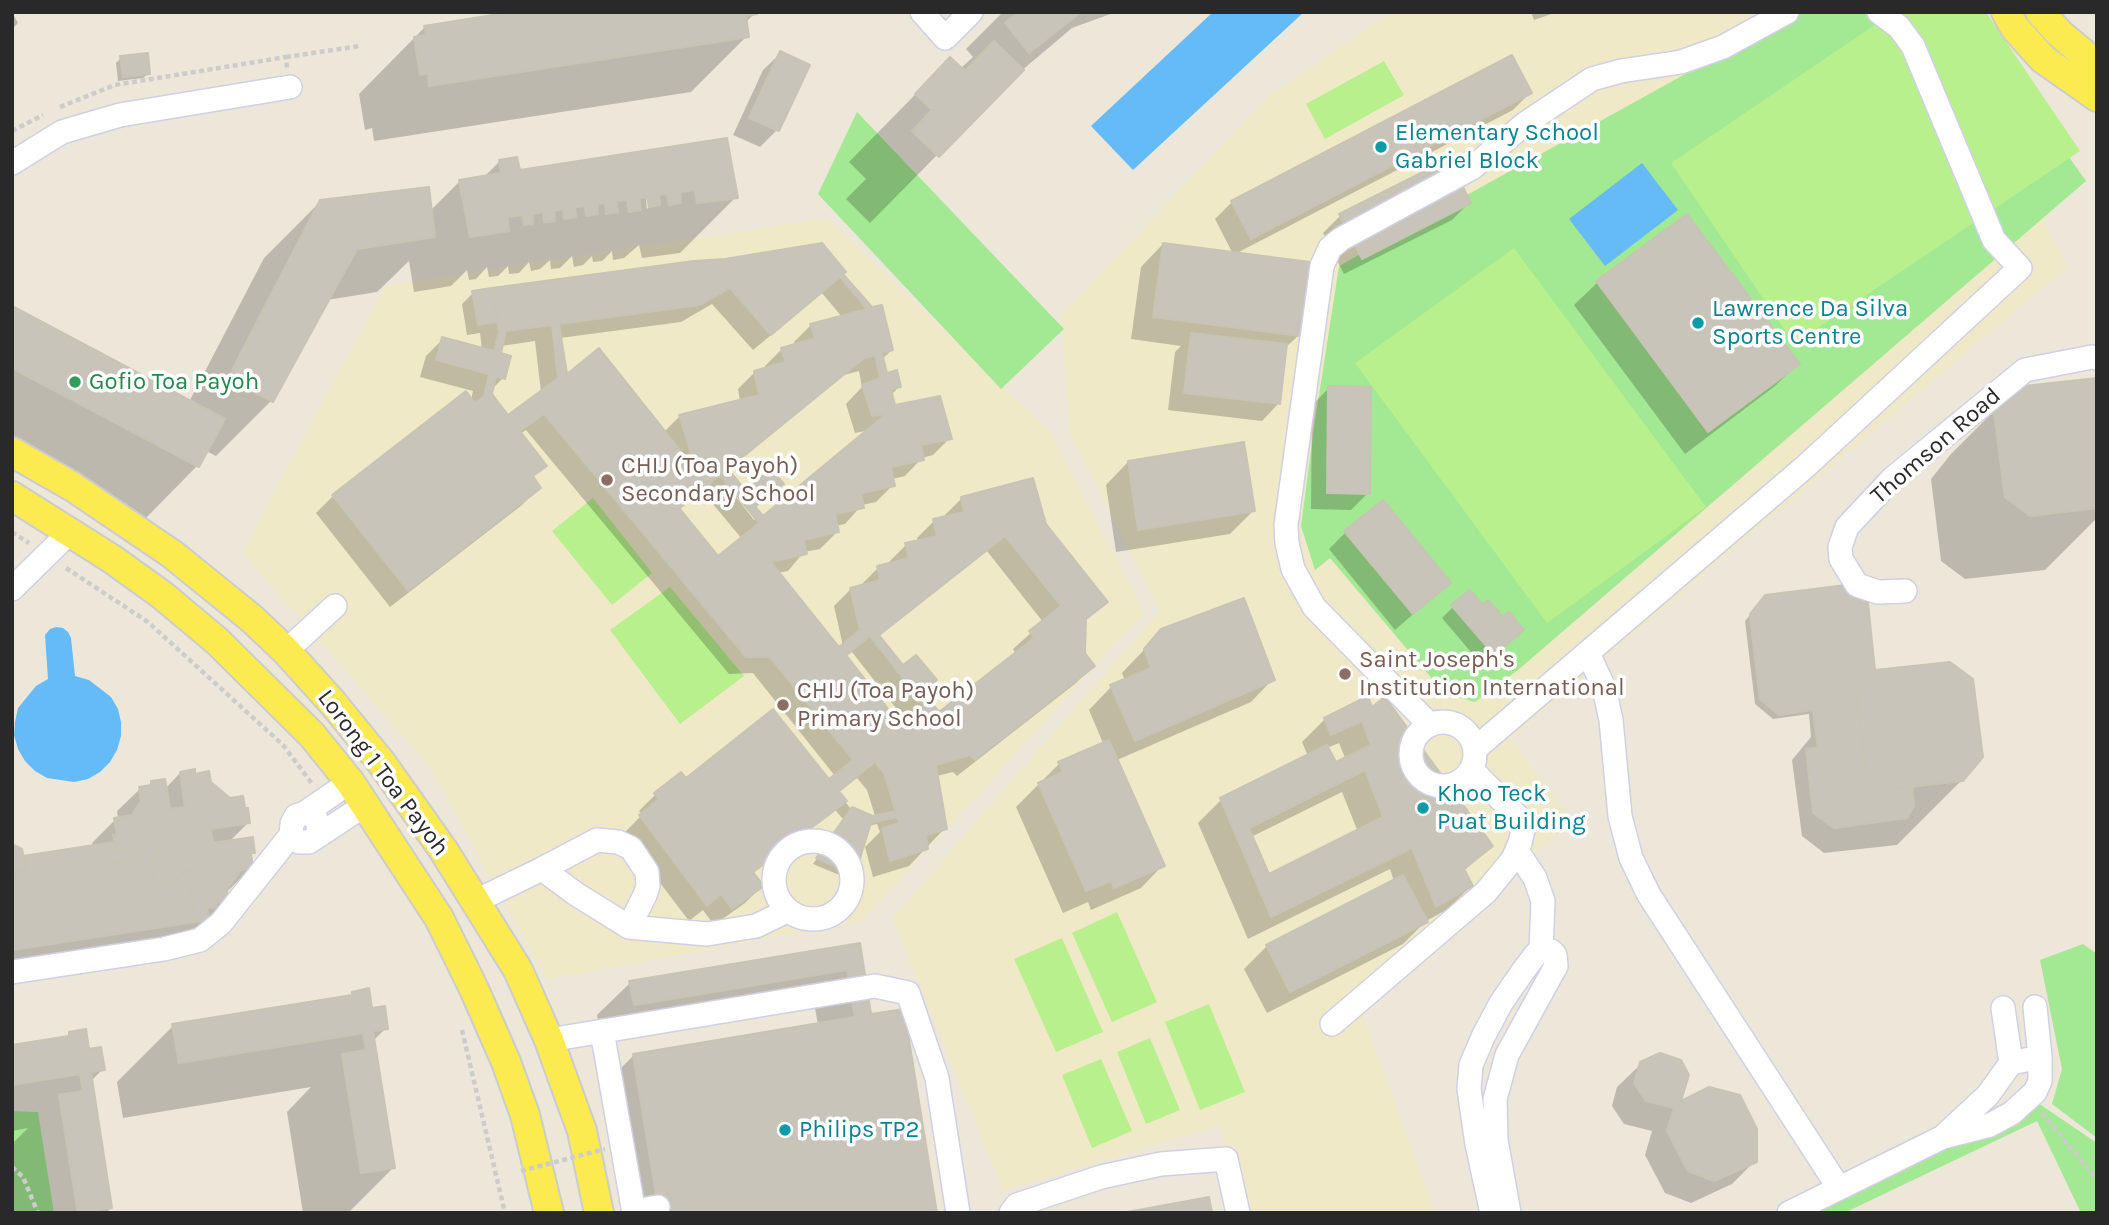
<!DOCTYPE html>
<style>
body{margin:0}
#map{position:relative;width:2109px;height:1225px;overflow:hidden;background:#ede7da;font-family:Karla,sans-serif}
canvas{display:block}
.frame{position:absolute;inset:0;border:14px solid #292929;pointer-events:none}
</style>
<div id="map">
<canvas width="2109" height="1225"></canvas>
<div class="frame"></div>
</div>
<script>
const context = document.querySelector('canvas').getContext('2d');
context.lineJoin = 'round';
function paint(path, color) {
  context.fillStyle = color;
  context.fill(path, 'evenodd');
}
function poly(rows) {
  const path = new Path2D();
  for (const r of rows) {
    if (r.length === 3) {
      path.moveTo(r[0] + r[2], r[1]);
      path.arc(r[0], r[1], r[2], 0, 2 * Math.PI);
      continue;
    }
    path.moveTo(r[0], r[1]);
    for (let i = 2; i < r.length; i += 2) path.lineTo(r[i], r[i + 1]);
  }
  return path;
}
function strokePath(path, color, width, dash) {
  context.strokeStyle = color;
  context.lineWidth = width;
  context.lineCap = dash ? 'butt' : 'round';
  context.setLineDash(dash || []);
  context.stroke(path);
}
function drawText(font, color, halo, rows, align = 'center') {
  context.font = font + ' Karla,sans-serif';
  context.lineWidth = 7;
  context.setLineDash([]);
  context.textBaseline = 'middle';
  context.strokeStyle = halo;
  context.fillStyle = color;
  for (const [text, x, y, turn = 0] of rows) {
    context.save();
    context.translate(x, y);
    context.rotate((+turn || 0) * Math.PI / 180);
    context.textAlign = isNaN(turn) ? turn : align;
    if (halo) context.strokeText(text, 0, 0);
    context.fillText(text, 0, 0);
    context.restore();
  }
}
const education = poly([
 [1391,12,1941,12,2067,267,1511,738,1571,821,1359,1004,1435,1213,1253,1213,1219,1126,1003,1190,892,918,1160,610,1070,434,1061,314,1271,94],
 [827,218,1051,433,1144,613,862,921,547,979,428,765,242,552,385,286]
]);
const green = poly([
 [1797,12,1966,12,2086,181,1518,670,1475,702,1445,694,1330,558,1315,570,1301,526,1315,421,1339,266],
 [857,112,1064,329,1001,389,818,194],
 [2083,944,2097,954,2097,1138,2052,1104,2062,1069,2040,960],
 [2035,1101,2097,1143,2097,1213,2081,1213,2037,1121,1844,1213,1803,1213],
 [12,1111,38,1112,54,1213,12,1213]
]);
const pitch = poly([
 [1894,12,1986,12,2080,151,1794,344,1671,163],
 [1384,61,1404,95,1325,139,1306,104],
 [1514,248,1706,507,1547,623,1355,363],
 [593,498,652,573,612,605,552,531],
 [670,587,744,676,680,724,610,630],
 [1117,912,1157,1002,1112,1022,1072,933],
 [1062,938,1103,1032,1056,1052,1014,959],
 [1209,1004,1245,1092,1200,1110,1165,1022],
 [1150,1038,1180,1110,1146,1124,1117,1052],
 [1101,1059,1132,1131,1092,1148,1062,1075]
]);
const water = poly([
 [1213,12,1304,12,1133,170,1091,126],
 [1642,163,1678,210,1605,266,1569,219],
 [56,627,63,628,68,632,71,638,75,676,89,680,111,697,118,709,121,722,121,736,117,750,110,762,100,772,88,779,74,782,47,778,35,771,25,761,18,749,14,735,15,722,18,708,36,686,48,679,45,635,50,629]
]);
const shadow = poly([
 [12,12,18,23,12,29],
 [1003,12,1116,12,1072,28,1014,77,870,223,846,199,866,179,849,162,950,59,960,69,973,57,966,49],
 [1531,12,1557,12,1534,20],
 [755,13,745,23,747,36,691,92,374,141,372,128,365,130,359,94,425,27],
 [781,53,777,130,760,147,733,135,763,70],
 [121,58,149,73,143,78,118,81,116,63],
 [1530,93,1513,110,1235,254,1298,336,1285,348,1279,403,1262,421,1168,410,1175,352,1181,346,1131,339,1141,267,1163,244,1233,254,1215,219,1232,202],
 [726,140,736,197,680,253,642,258,639,245,624,258,613,260,612,251,602,261,593,262,592,256,583,265,574,267,572,256,560,268,551,269,550,260,540,269,531,271,529,262,519,273,509,274,508,266,498,276,489,277,487,267,476,279,469,280,467,270,451,286,414,292,409,261,377,292,327,300,272,400,216,456,206,451,197,466,142,522,12,453,12,308,189,402,264,258,321,201,430,211,460,181,484,177,500,161,518,172],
 [645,190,650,206,647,209],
 [1469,203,1452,220,1344,274,1323,233,1340,216],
 [1687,216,1798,364,1775,386,1685,454,1574,305,1597,283],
 [694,262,841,274,871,309,892,350,882,359,886,376,899,387,891,395,894,407,950,438,933,455,922,458,905,476,892,479,893,485,876,502,862,505,845,524,836,526,837,532,820,549,804,552,788,571,777,573,838,650,843,646,834,606,851,589,861,587,861,585,878,568,889,565,889,562,906,545,918,542,917,538,934,521,946,518,945,515,962,498,1045,525,1105,602,1089,618,1089,614,1078,623,1083,654,1092,666,1076,683,957,776,953,772,937,776,945,828,909,866,873,877,865,847,880,832,877,824,868,826,854,874,849,879,813,864,844,820,835,810,752,874,762,886,745,903,714,925,703,910,689,921,623,834,642,815,639,811,656,794,685,780,829,781,835,776,753,673,729,674,526,430,520,434,544,465,532,478,539,488,522,505,390,607,316,513,333,496,471,400,473,391,420,377,426,356,443,339,482,350,480,333,467,335,462,304,473,293],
 [822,293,842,317,811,325,794,342,795,345,782,349,765,366,766,369,755,372,738,389,740,401,680,416,664,432,566,377,560,338,681,322,712,304,753,350],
 [535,341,541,392,508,418,490,394,491,390,503,378,499,354,501,346],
 [859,371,862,387,846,404,855,433,869,430,763,518,755,508,781,484,745,494,727,470,844,375],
 [702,491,742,539,718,559,679,510],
 [736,497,740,497,757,517,754,520],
 [987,551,1043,622,1013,649,1016,654,939,715,922,693,934,680,903,667,878,637],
 [852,652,906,721,900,726,845,657],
 [857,778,867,790,876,819,851,809,838,793],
 [2097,380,2097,518,2045,570,1965,579,1941,561,1931,479,1951,454,2016,389],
 [1329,388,1368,493,1351,510,1311,509,1312,405],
 [1128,462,1253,511,1230,534,1116,552,1106,485],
 [1346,532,1449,583,1395,630,1329,549],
 [1761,602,1874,672,1962,780,1897,845,1824,853,1802,836,1792,760,1811,737,1809,714,1773,719,1755,704,1745,621],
 [1453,607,1482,607,1511,641,1482,665,1442,618],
 [1162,631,1273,679,1251,702,1117,760,1163,865,1141,888,1091,910,1088,902,1063,913,1016,807,1059,764,1103,743,1089,710,1111,687,1125,681,1122,673],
 [1371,710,1491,845,1463,872,1471,886,1448,909,1426,921,1403,944,1267,1013,1244,969,1267,946,1394,881,1390,869,1248,939,1198,823,1221,800,1308,756,1302,742,1325,719],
 [1339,743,1346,760,1335,765,1327,748],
 [1342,792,1358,832,1268,876,1251,837],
 [180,773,194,776,209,783,248,823,228,843,253,852,250,856,251,867,229,890,225,890,227,901,184,942,12,977,12,845,22,859,93,847,92,843,115,820,118,819,117,811,140,789,147,788,152,783,165,789],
 [858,945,870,1016,936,1213,622,1213,601,1088,634,1055,818,1025,814,1002,601,1037,597,1015,630,983],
 [353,993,371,1010,386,1028,373,1041,394,1167,348,1213,303,1213,287,1112,311,1087,123,1118,117,1082,173,1026,348,998],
 [70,1034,103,1069,90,1082,111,1208,106,1213,13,1213,12,1144,28,1128,12,1131,12,1047,65,1039],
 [1641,1064,1678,1105,1755,1161,1732,1184,1691,1203,1665,1193,1645,1155,1652,1131,1624,1124,1612,1106,1617,1087]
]);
const building = poly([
 [511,12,757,12,757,14,746,16,749,37,429,86,428,73,420,75,414,37,426,35,424,26,511,12],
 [1018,12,1081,12,1029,53,1005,23,1018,12],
 [994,41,1024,70,939,157,912,131,932,110,915,94,950,57,965,71,994,41],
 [780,51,810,65,779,131,749,118,780,51],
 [148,53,150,74,123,77,120,56,148,53],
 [1512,55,1532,93,1251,239,1231,201,1512,55],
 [727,138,738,198,697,203,695,190,680,192,681,203,669,205,667,194,659,195,660,205,649,207,647,197,639,198,641,210,629,212,627,200,616,201,618,212,606,214,605,203,597,204,598,214,586,216,585,206,575,207,576,217,564,219,563,209,554,211,555,221,544,222,543,212,532,214,533,224,524,225,523,215,507,217,509,231,470,237,459,180,501,173,499,160,517,157,520,170,727,138],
 [1449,159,1471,203,1362,259,1339,214,1449,159],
 [429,187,435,237,357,249,273,402,228,378,320,200,429,187],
 [1687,214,1800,364,1708,432,1596,281,1687,214],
 [822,243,846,272,843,274,872,307,882,305,893,350,882,353,887,373,897,370,901,387,891,389,895,405,940,396,952,439,921,445,924,460,891,467,895,486,861,493,864,508,835,514,839,532,804,540,807,554,771,562,839,647,860,630,850,588,880,580,877,566,909,558,905,543,937,536,933,519,964,512,961,497,1033,478,1046,524,1108,602,1086,619,1085,653,1095,666,975,760,970,755,936,765,947,829,926,835,928,849,890,861,882,828,899,823,884,773,875,762,839,791,847,801,753,872,764,886,732,909,721,894,707,906,639,815,659,799,654,793,681,772,686,778,773,709,829,779,853,760,770,657,746,657,544,414,520,431,547,466,533,476,541,488,408,591,332,495,466,391,475,403,484,396,489,374,436,360,442,337,494,351,499,332,492,288,694,261,725,259,822,243],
 [840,277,867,309,810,324,815,338,781,348,785,362,754,371,759,395,679,415,696,470,599,348,567,374,559,324,700,305,730,288,771,335,840,277],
 [552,325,558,378,508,415,492,394,496,376,505,379,511,356,501,353,506,331,552,325],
 [875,355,880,378,862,385,872,416,886,414,763,516,755,506,784,484,771,469,746,491,728,469,863,359,875,355],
 [720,475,759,523,718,556,679,508,720,475],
 [1005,536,1061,606,1029,631,1034,638,939,712,923,691,937,680,916,655,903,665,879,635,1005,536],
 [870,636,924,705,900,724,846,655,870,636],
 [1163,243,1310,262,1300,336,1153,317,1163,243],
 [492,288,497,322,478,325,472,291,492,288],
 [12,306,225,419,199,467,12,368,12,306],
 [1191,333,1287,344,1280,404,1184,393,1191,333],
 [2097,378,2097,508,2030,516,2005,497,1994,413,2015,387,2097,378],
 [1328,386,1371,387,1370,494,1327,493,1328,386],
 [1244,442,1255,511,1138,530,1128,461,1244,442],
 [1383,500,1451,583,1413,614,1344,531,1383,500],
 [1846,585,1868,603,1875,670,1856,694,1866,772,1889,789,1912,786,1914,806,1907,818,1834,828,1813,813,1806,749,1818,748,1813,710,1779,715,1760,699,1750,614,1765,595,1846,585],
 [1470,590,1483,605,1488,600,1503,617,1509,612,1524,630,1494,655,1451,605,1470,590],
 [1244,598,1275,680,1135,741,1110,685,1151,668,1144,649,1161,629,1244,598],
 [1950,662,1973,679,1983,757,1963,781,1889,789,1866,772,1856,694,1875,670,1950,662],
 [1368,696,1372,707,1385,697,1493,846,1464,869,1473,886,1436,907,1412,848,1271,917,1220,798,1327,745,1336,762,1371,745,1362,721,1331,735,1324,718,1368,696],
 [1365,770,1383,817,1269,874,1249,828,1365,770],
 [1109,740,1165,866,1114,888,1111,881,1086,891,1038,783,1063,772,1058,762,1109,740],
 [195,769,195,774,209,771,211,782,230,798,243,796,245,808,248,808,250,823,211,829,213,843,253,837,255,853,251,853,253,868,241,870,227,890,229,901,216,903,216,907,207,908,209,920,195,922,190,884,195,883,193,874,185,870,173,886,166,880,162,885,153,878,156,874,147,867,158,853,157,844,141,847,142,850,131,852,132,859,113,863,111,851,116,850,113,835,117,835,114,818,132,815,141,801,139,787,151,785,151,781,165,779,170,809,185,807,180,772,195,769],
 [852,807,873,816,855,875,816,858,852,807],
 [895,811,897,817,871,823,873,816,895,811],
 [114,842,116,850,111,851,113,863,132,859,131,852,142,850,141,847,157,844,158,853,147,867,156,874,153,878,162,885,166,880,173,886,185,870,193,874,195,883,190,884,195,922,12,950,12,879,16,879,15,871,26,869,23,856,114,842],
 [12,844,22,849,26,869,15,871,16,879,12,879,12,844],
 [1403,875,1428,922,1290,992,1266,945,1403,875],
 [860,943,871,1014,904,1009,937,1213,715,1213,714,1211,659,1213,633,1054,855,1017,847,970,634,1005,629,981,860,943],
 [369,988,372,1008,385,1006,388,1029,373,1031,395,1168,361,1173,342,1054,366,1050,363,1033,179,1063,172,1024,352,995,352,992,369,988],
 [86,1029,89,1049,101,1047,105,1070,91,1072,112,1208,78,1213,59,1095,83,1091,80,1074,12,1085,12,1045,69,1036,69,1032,86,1029],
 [1660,1053,1681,1060,1689,1075,1681,1101,1709,1087,1740,1095,1757,1129,1757,1162,1714,1181,1688,1171,1667,1131,1674,1108,1646,1101,1634,1083,1640,1062,1660,1053],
 [1209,1197,1212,1213,1122,1213,1209,1197]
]);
const path = poly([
 [286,57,360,46],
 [60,107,115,85,286,57,287,68],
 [12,131,43,115],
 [12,532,29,543],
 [66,568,148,622,283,745,313,785],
 [462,1030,505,1213],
 [2042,1113,2097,1180],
 [12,1167,23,1177,38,1213]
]);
const minor = poly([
 [922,12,945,38,971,12],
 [12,163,62,132,120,115,290,87],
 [12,589,70,532],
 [1905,591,1878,592,1857,585,1841,559,1840,547,1847,527,1892,479,2025,370,2092,357,2097,358],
 [286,651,335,606],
 [1588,653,1604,688,1611,720,1620,816,1631,858,1649,895,1839,1188],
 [1443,754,32],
 [1430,725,1314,607,1293,569,1287,543,1286,525,1322,266,1330,248,1341,239,1472,168,1526,123,1592,79,1621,71,1681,62,1723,47,1787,12],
 [1475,749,1806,466,2020,268,1994,240,1913,46,1899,27,1879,12],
 [305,813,350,782],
 [317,836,319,826,315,817,305,813,296,816,292,824,291,835,299,842,309,842,365,805],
 [813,880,39],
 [1517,851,1535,878,1543,901,1541,951],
 [542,869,576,894,629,927,707,934,756,926,787,911],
 [476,901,542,869,597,840,618,842,631,848,647,872,648,886,645,895,629,927],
 [12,972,164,949,200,940,221,923,291,835],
 [2003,1008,2011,1063],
 [1332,1024,1486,892,1513,859,1520,843,1523,830,1521,820,1472,770],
 [602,1031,634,1213],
 [549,1040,875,986,908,993,937,1078,958,1213],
 [1946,1134,1988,1095,2011,1063,2040,1057],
 [634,1211,658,1207],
 [1011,1213,1017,1205,1101,1177,1161,1164,1226,1159,1238,1213],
 [1492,1213,1477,1144,1469,1089,1471,1065,1483,1037,1501,1003,1523,971,1536,954,1541,951,1551,951,1555,955,1556,966,1507,1055,1495,1099,1496,1140,1509,1213],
 [1789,1213,1943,1137,1990,1125,2012,1113,2035,1092,2040,1081,2040,1057,2035,1007]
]);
const major = poly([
 [2006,12,2015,28,2043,59,2097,97],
 [2040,12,2060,34,2097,65],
 [12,452,73,487,172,554,251,618,286,651,332,702,381,762,444,851,518,970,549,1040,582,1131,599,1213],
 [12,496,112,559,162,595,217,641,312,735,350,782,439,918,474,989,506,1062,525,1115,549,1213]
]);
const pathBridge = poly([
 [521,1171,605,1149]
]);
const markers = [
 [1381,147,7,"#0f9aa8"],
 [1698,323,7,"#0f9aa8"],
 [75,382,7,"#2e9e5b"],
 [607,480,7,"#8d6e63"],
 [1345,674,7,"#8d6e63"],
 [783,705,7,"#8d6e63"],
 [1423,808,7,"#0f9aa8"],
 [785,1130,7,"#0f9aa8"]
];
const cultureNames = [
 ["Elementary School",1395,133],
 ["Gabriel Block",1395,161],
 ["Lawrence Da Silva",1712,309],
 ["Sports Centre",1712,337],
 ["Khoo Teck",1437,794],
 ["Puat Building",1437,822],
 ["Philips TP2",799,1130]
];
const leisureNames = [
 ["Gofio Toa Payoh",89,382]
];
const streetNames = [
 ["Thomson Road",1936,446,-41],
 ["Lorong 1 Toa Payoh",383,773,53]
];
const educationNames = [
 ["CHIJ (Toa Payoh)",621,466],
 ["Secondary School",621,494],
 ["Saint Joseph's",1359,660],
 ["Institution International",1359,688],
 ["CHIJ (Toa Payoh)",797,691],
 ["Primary School",797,719]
];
paint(education, '#f0e9c8');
paint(green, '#a3e892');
paint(pitch, '#b8f08d');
paint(water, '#65bbf7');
paint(shadow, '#0003');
paint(building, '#c8c4ba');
strokePath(building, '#c8c4b4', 2);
strokePath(minor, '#cfd0e4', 26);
strokePath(major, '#ccc', 32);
strokePath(path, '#ccc', 4.5, [5, 3.5]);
strokePath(minor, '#fff', 23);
strokePath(major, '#fbeb51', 28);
strokePath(pathBridge, '#ccc', 4.5, [5, 3.5]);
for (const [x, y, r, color] of markers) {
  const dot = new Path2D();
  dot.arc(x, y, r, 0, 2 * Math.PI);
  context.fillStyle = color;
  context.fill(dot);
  strokePath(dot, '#fff', 2.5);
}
drawText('24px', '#0d838f', '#fff', cultureNames, 'left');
drawText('24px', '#27864d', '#fff', leisureNames, 'left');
drawText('24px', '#292929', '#fff', streetNames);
drawText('24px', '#785e54', '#fff', educationNames, 'left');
</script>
